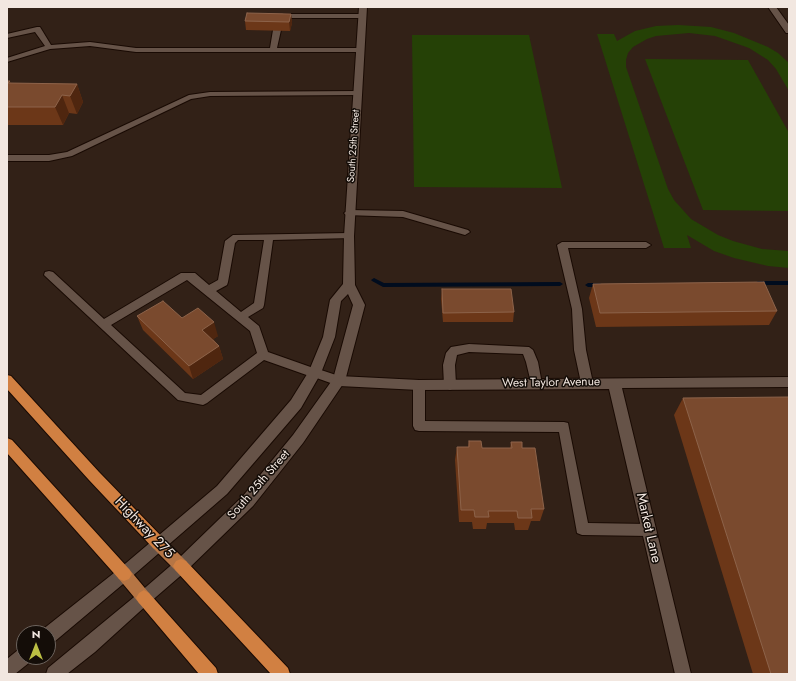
<!DOCTYPE html>
<style>
body{margin:0}
#map{position:relative;width:796px;height:681px;overflow:hidden;background:#322117;font-family:Jost,sans-serif}
canvas{display:block}
.frame{position:absolute;inset:0;border:8px solid #f2e7e0;pointer-events:none}
.north{position:absolute;left:16px;top:625px;width:40px;height:40px;box-sizing:border-box;background:#140d08;border:1px solid #6d645e;border-radius:50%;rotate:0deg;font-size:11px;font-weight:700;line-height:16px;text-align:center;color:#f2e7e0}
.north::after{content:'';display:block;margin:auto;width:14px;height:18px;background:#bcbf44;clip-path:polygon(50% 0,100% 100%,50% 72%,0 100%)}
</style>
<div id="map">
<canvas width="796" height="681"></canvas>
<div class="frame"></div>
<div class="north">N</div>
</div>
<script>
const context = document.querySelector('canvas').getContext('2d');
context.lineJoin = 'round';
function paint(path, color) {
  context.fillStyle = color;
  context.fill(path, 'evenodd');
}
function poly(rows) {
  const path = new Path2D();
  for (const r of rows) {
    path.moveTo(r[0], r[1]);
    for (let i = 2; i < r.length; i += 2) path.lineTo(r[i], r[i + 1]);
  }
  return path;
}
function strokePath(path, color, width, dash) {
  context.strokeStyle = color;
  context.lineWidth = width;
  context.lineCap = dash ? 'butt' : 'round';
  context.setLineDash(dash || []);
  context.stroke(path);
}
function drawText(font, color, halo, rows, align = 'center') {
  context.font = font + ' Jost,sans-serif';
  context.lineWidth = 3;
  context.setLineDash([]);
  context.textBaseline = 'middle';
  context.strokeStyle = halo;
  context.fillStyle = color;
  for (const [text, x, y, turn = 0] of rows) {
    context.save();
    context.translate(x, y);
    context.rotate((+turn || 0) * Math.PI / 180);
    context.textAlign = isNaN(turn) ? turn : align;
    if (halo) context.strokeText(text, 0, 0);
    context.fillText(text, 0, 0);
    context.restore();
  }
}
const green = poly([
 [678,25,711,27,734,33,768,47,778,53,789,63,789,91,776,69,768,60,749,48,715,36,689,33,656,36,647,39,633,47,628,53,626,60,626,67,668,189,674,200,691,219,718,235,733,241,762,249,789,251,789,268,768,266,734,258,714,251,687,235,691,248,664,248,597,34,614,34,617,41,635,31,656,26],
 [412,35,529,35,562,188,414,187],
 [645,59,748,60,789,133,789,211,703,210]
]);
const stream = poly([
 [374,278,384,283,560,282,563,284,560,286,383,287,372,281,371,280,374,278],
 [758,281,789,281,789,285,758,285,755,283,758,281],
 [588,283,600,283,603,285,600,287,588,287,585,285,588,283]
]);
const service = poly([
 [284,14,362,14,365,16,362,18,286,18,282,21,278,21,278,19,284,14],
 [37,27,40,27,51,45,90,42,136,48,270,48,273,30,277,28,281,30,277,48,360,48,364,50,360,52,136,52,90,46,50,49,7,62,7,58,45,46,35,32,7,38,7,34,37,27],
 [357,91,360,91,360,95,210,96,191,99,72,156,49,161,7,161,7,155,49,155,67,152,189,95,210,92,357,91],
 [349,210,403,211,468,230,470,232,465,235,403,217,346,215,344,213,349,210],
 [349,233,354,236,352,238,273,240,264,305,263,308,248,317,259,326,268,352,319,370,321,373,319,376,315,378,264,360,207,403,203,405,178,400,44,275,45,272,49,271,53,272,104,319,181,273,195,273,209,285,218,280,225,241,233,235,349,233],
 [238,240,264,240,254,303,241,312,216,291,227,285,228,282,235,243,238,240],
 [187,280,250,331,257,353,201,395,185,393,111,325,187,280],
 [562,242,646,242,651,245,646,248,568,248,582,309,586,350,593,383,591,386,587,388,583,386,581,383,574,350,572,309,557,245,562,242],
 [469,344,529,347,533,350,538,362,542,384,540,387,536,389,532,387,526,362,523,354,469,352,457,355,455,365,456,385,454,388,450,390,446,388,444,385,443,365,446,353,451,347,469,344],
 [419,380,423,382,425,385,425,421,564,422,568,423,588,523,649,524,654,526,656,530,654,534,649,536,582,535,577,533,559,432,419,431,415,430,413,426,413,385,415,382,419,380]
]);
const minor = poly([
 [768,7,776,7,789,25,789,33,786,33,768,7],
 [315,368,339,376,419,380,789,377,789,387,622,388,691,674,675,674,609,389,419,390,339,386,311,376,309,373,311,370,315,368],
 [124,567,129,569,132,574,129,579,54,642,48,644,48,633,41,633,42,630,119,569,124,567],
 [144,590,149,593,152,598,149,603,95,652,67,674,46,674,48,668,139,593,144,590],
 [24,648,24,657,32,657,30,662,15,674,7,674,7,659,18,650,24,648]
]);
const secondary = poly([
 [359,7,367,7,354,236,355,285,365,305,345,381,303,443,253,506,186,571,149,603,144,606,139,603,136,598,139,593,176,561,243,496,293,435,333,379,353,305,348,294,341,301,335,337,321,373,301,408,227,494,129,579,124,581,119,579,116,574,119,569,217,486,291,400,309,371,323,337,330,300,343,284,344,236,359,7]
]);
const primary = poly([
 [158,536,163,538,186,561,189,566,186,571,181,573,176,571,153,548,151,543,153,538,158,536],
 [124,567,129,569,149,593,152,598,149,603,144,606,139,603,119,579,116,574,119,569,124,567]
]);
const trunk = poly([
 [7,375,11,376,99,472,163,538,165,543,163,548,158,550,153,548,89,480,7,389,7,375],
 [7,438,12,440,129,569,132,574,129,579,124,581,119,579,7,453,7,438],
 [181,559,186,561,288,668,290,674,271,674,176,571,173,566,176,561,181,559],
 [144,590,149,593,216,668,218,674,199,674,139,603,136,598,139,593,144,590]
]);
const wall = poly([
 [291,14,292,23,290,31,246,30,245,21],
 [7,81,11,83,77,84,83,102,77,114,69,113,63,125,7,125],
 [593,284,777,311,769,325,596,327,589,298],
 [442,289,514,312,513,322,443,322,441,299],
 [137,316,182,318,218,336,213,339,219,346,223,359,193,379,143,330],
 [683,398,789,674,753,674,674,415],
 [469,441,482,448,510,448,511,442,522,448,544,509,540,521,531,521,528,530,515,530,514,523,487,523,486,529,473,529,472,522,459,522,455,460,457,447,468,447]
]);
const shadedWall = poly([
 [291,14,292,23,290,31,289,22],
 [77,84,83,102,77,114,70,96],
 [62,95,69,113,63,125,55,107],
 [214,322,218,336,207,344,202,330],
 [219,346,223,359,193,379,189,366]
]);
const building = poly([
 [247,13,291,14,289,22,245,21,247,13],
 [7,81,10,81,8,83,77,84,70,96,62,95,55,107,7,107,7,81],
 [764,282,777,311,600,313,593,284,764,282],
 [442,289,511,289,514,312,443,313,442,289],
 [163,301,182,318,198,308,214,322,202,330,219,346,189,366,137,316,163,301],
 [789,397,789,674,771,674,683,398,789,397],
 [469,441,481,441,482,448,512,448,511,442,522,442,522,448,535,448,544,509,531,509,532,518,518,518,517,511,488,511,489,517,475,517,474,510,461,510,457,447,469,447,469,441]
]);
const farStreetnames = [
 ["South 25th Street",354,146,-86]
];
const streetNames = [
 ["West Taylor Avenue",551,383,-1],
 ["South 25th Street",259,485,-49]
];
const nearStreetnames = [
 ["Highway 275",144,528,46],
 ["Market Lane",648,528,77]
];
paint(green, '#254106');
paint(stream, '#000c1e');
strokePath(service, '#190a03', 2);
strokePath(minor, '#190a03', 2);
strokePath(secondary, '#190a03', 2);
strokePath(primary, '#190a03', 2);
strokePath(trunk, '#190a03', 2);
paint(service, '#665348');
paint(minor, '#665348');
paint(secondary, '#665348');
paint(primary, '#b67544');
paint(trunk, '#d18042');
paint(wall, '#6c3718');
paint(shadedWall, '#4f260f');
paint(building, '#7a4a2e');
strokePath(building, '#8d634a', 1);
drawText('10px', '#f2e7e0', '#140d08', farStreetnames);
drawText('12px', '#f2e7e0', '#140d08', streetNames);
drawText('14px', '#f2e7e0', '#140d08', nearStreetnames);
</script>
